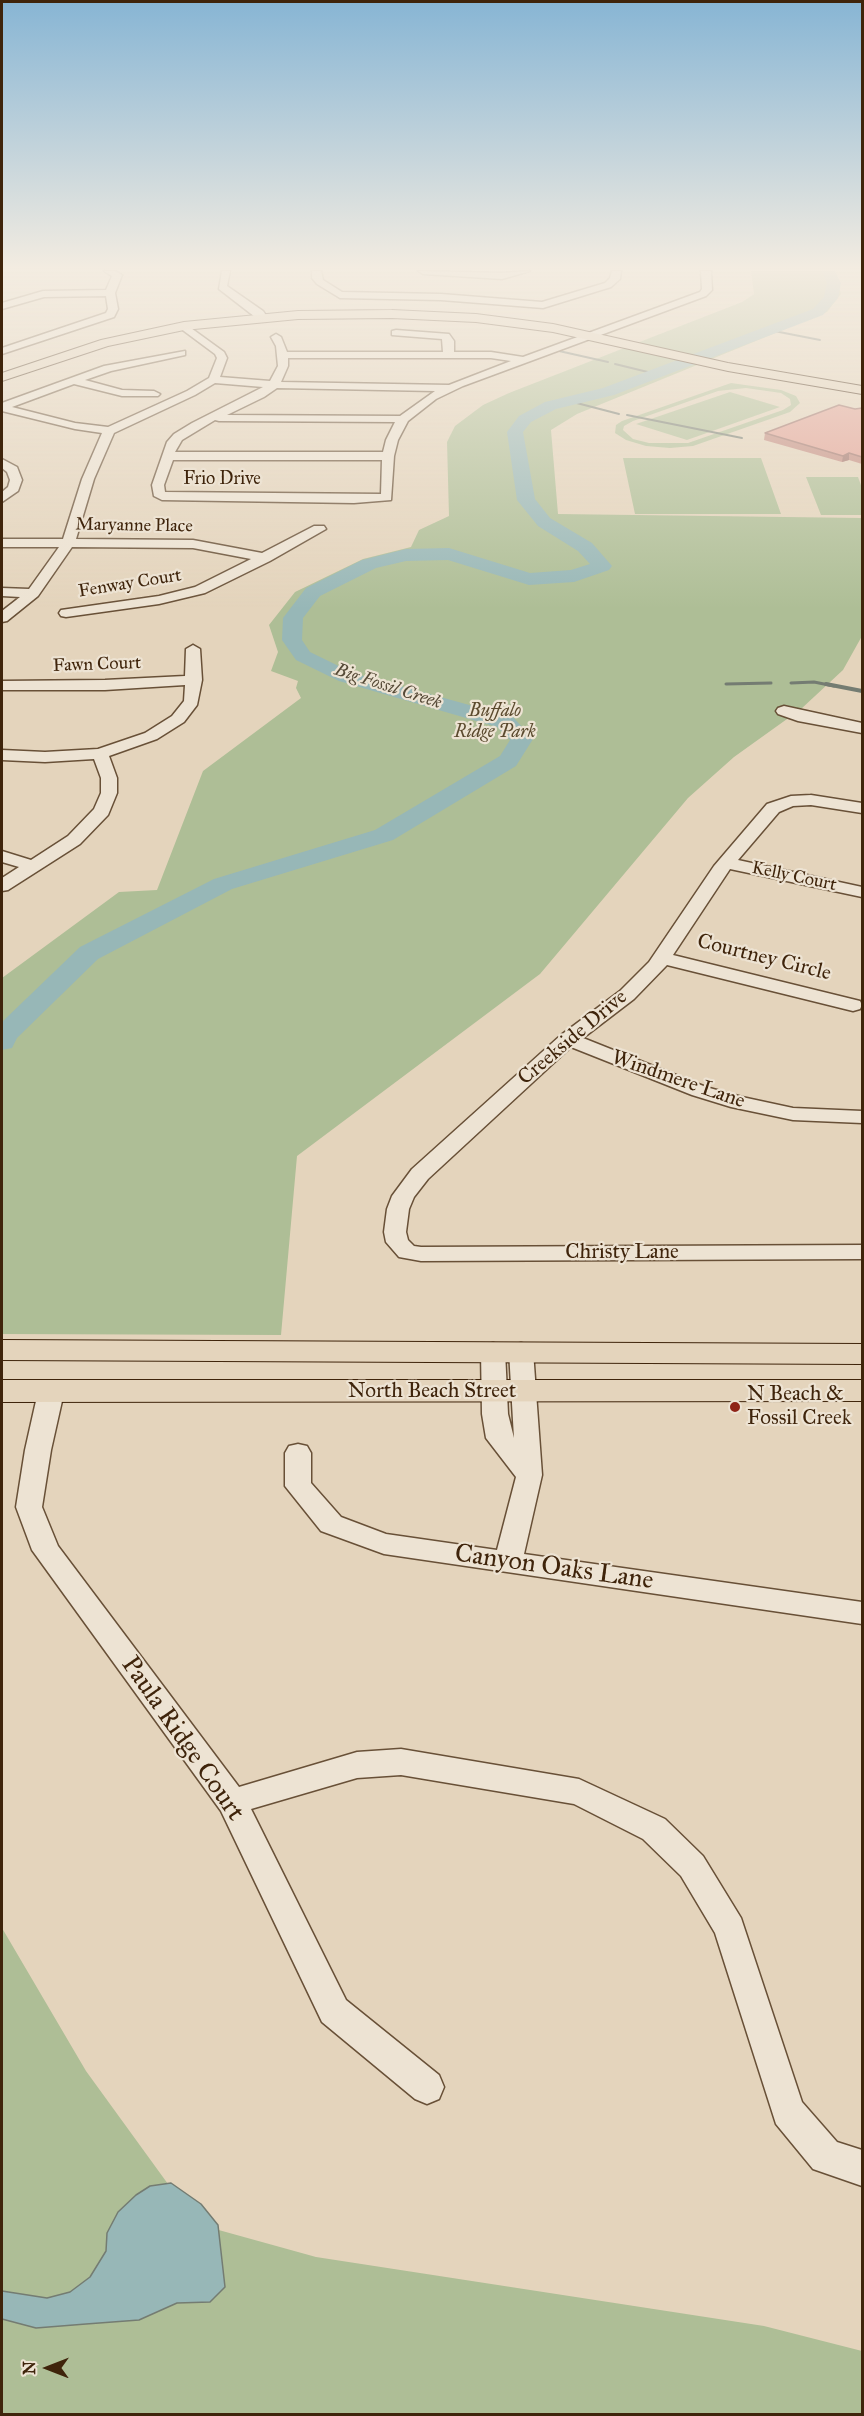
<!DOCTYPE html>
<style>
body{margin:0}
#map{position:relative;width:864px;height:2416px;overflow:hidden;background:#e4d4bc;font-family:"IM FELL Great Primer",serif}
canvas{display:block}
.frame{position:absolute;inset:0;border:3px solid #3f240b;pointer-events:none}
.north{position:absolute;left:18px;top:2338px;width:60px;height:60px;-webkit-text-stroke:4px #ede3d3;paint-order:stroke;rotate:270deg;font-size:16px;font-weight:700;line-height:24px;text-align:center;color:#3f240b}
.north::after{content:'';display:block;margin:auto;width:21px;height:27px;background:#3f240b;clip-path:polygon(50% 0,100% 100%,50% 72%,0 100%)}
</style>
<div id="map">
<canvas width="864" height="2416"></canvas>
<div class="frame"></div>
<div class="north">N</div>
</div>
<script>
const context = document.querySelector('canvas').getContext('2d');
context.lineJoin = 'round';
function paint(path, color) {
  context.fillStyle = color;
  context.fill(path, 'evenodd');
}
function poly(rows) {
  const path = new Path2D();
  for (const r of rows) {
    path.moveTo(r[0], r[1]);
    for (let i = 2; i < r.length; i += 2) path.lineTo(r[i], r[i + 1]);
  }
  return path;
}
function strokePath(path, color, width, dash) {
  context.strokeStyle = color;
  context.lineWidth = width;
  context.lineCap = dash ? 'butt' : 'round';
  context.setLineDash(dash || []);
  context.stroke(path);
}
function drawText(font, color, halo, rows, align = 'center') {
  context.font = font + ' "IM FELL Great Primer",serif';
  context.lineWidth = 4.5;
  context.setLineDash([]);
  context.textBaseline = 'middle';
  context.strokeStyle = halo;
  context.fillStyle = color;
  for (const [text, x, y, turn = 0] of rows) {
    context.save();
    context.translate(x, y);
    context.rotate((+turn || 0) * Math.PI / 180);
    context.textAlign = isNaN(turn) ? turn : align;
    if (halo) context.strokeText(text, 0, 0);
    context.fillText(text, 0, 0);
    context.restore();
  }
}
const green = poly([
 [751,271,834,271,841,294,827,312,577,414,551,430,558,514,862,518,862,636,843,670,801,709,734,757,688,798,540,974,297,1156,281,1335,2,1334,2,978,119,892,157,890,203,771,301,698,296,688,298,681,271,671,278,652,269,625,295,592,363,559,411,547,419,530,449,516,447,442,455,426,483,405,509,393,742,302,754,294],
 [731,383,781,390,796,396,800,403,790,412,693,446,670,448,646,446,626,440,615,433,616,425,622,421],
 [746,388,781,393,790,399,791,405,783,410,688,443,649,443,633,439,623,430,624,426,633,421,718,391],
 [730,392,780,407,687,440,636,424],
 [623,458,761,458,781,514,635,514],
 [806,477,858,477,862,488,862,515,821,515],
 [2,1928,86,2071,197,2224,316,2257,764,2326,862,2351,862,2414,2,2414]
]);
const water = poly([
 [171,2183,201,2204,218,2225,225,2287,210,2302,177,2303,139,2320,86,2324,36,2328,2,2319,2,2291,47,2298,70,2292,90,2277,106,2251,107,2233,118,2212,136,2195,150,2186,171,2183]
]);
const streamFar2 = poly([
 [769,330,820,340],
 [559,351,608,362],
 [615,364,656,374],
 [569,401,619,414],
 [627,415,742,438]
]);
const streamFar1 = poly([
 [791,683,814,682,834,686],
 [726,684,771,683]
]);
const stream = poly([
 [826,684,862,691]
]);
const river = poly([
 [822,271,835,271,841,283,838,298,823,315,614,395,556,409,531,422,523,432,535,499,550,518,592,543,612,566,609,570,574,582,529,585,448,560,406,561,376,568,320,596,303,618,302,640,310,652,353,673,513,717,533,739,516,766,393,840,232,889,98,959,17,1038,12,1048,2,1050,2,1022,80,947,214,879,375,830,500,756,510,740,497,727,339,681,296,660,282,640,283,618,306,588,362,560,406,549,449,548,530,573,571,570,590,564,578,551,538,526,517,500,507,432,519,416,545,402,603,388,813,309,824,297,827,283,822,271]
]);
const minor = poly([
 [104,271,115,271,122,275,115,293,118,309,114,317,2,354,2,348,106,313,108,309,106,296,44,297,2,309,2,303,43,291,106,290,112,276,104,271],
 [222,271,230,271,227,286,263,311,268,318,267,320,259,320,219,289,222,271],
 [312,271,321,271,323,280,342,292,441,294,542,302,605,283,610,278,612,271,621,271,620,279,611,287,543,308,441,300,340,298,317,284,312,278,312,271],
 [418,271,502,273,530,271,502,279,423,274,418,271],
 [701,271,711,271,712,290,706,296,463,386,436,399,408,421,398,440,394,456,391,500,354,503,162,500,154,496,152,485,167,442,174,434,192,423,263,387,215,383,195,395,114,433,94,479,76,539,193,540,262,553,314,526,324,526,326,529,270,561,205,593,159,604,66,617,61,616,59,613,61,610,159,596,195,587,251,559,193,548,72,547,38,596,7,621,2,622,2,611,20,597,2,596,2,588,29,589,59,547,2,547,2,539,63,539,82,479,102,433,75,429,2,411,2,403,104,366,185,351,185,355,111,371,85,380,122,390,154,391,160,394,158,396,122,396,74,384,12,407,75,423,108,427,187,391,209,378,217,358,215,354,180,328,179,326,184,323,224,352,227,358,220,377,270,381,278,366,276,346,271,337,276,334,281,337,287,352,443,352,442,339,392,335,392,331,396,330,449,334,454,341,454,352,491,352,523,357,700,292,702,289,701,271],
 [288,358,491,358,511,361,449,385,281,382,288,366,288,358],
 [277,388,435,391,400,416,227,415,264,397,277,388],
 [215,420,219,421,395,422,386,440,383,452,175,452,182,440,215,420],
 [173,460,382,460,381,494,165,492,164,485,173,460],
 [2,459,17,467,22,480,18,491,2,502,2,492,8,487,10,480,7,472,2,468,2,459],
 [193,645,200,649,202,680,197,705,184,722,157,739,109,756,117,778,117,793,108,815,80,844,8,890,2,891,2,878,19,867,2,862,2,851,31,860,68,836,94,809,101,793,101,778,94,759,45,762,2,760,2,750,45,752,98,749,145,733,172,716,184,701,185,685,105,690,2,690,2,681,105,680,185,676,186,649,193,645],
 [784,706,862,723,862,733,798,721,778,714,776,711,778,708,784,706],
 [811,795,862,803,862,813,811,805,793,806,779,812,738,860,862,887,862,897,730,869,673,955,860,1001,862,1005,860,1009,853,1011,667,965,634,999,583,1038,706,1087,742,1097,793,1108,862,1111,862,1123,793,1120,731,1107,692,1095,571,1047,428,1179,414,1197,409,1209,406,1232,408,1240,414,1246,421,1247,862,1245,862,1259,421,1261,399,1257,386,1242,384,1232,387,1209,392,1196,412,1169,561,1035,620,991,649,962,714,866,767,804,791,796,811,795],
 [493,1343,502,1345,505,1351,508,1414,514,1438,509,1351,512,1345,521,1343,530,1345,533,1351,542,1475,524,1554,862,1602,862,1624,384,1554,321,1531,285,1486,285,1453,289,1446,298,1444,307,1446,311,1453,311,1483,341,1517,386,1534,497,1550,516,1477,486,1438,482,1414,481,1351,484,1345,493,1343],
 [51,1383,60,1386,64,1392,51,1450,42,1507,58,1546,239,1787,357,1752,401,1749,579,1779,665,1819,703,1856,741,1918,802,2102,837,2142,862,2150,862,2186,813,2169,776,2124,715,1933,681,1876,643,1839,574,1804,401,1775,357,1778,251,1809,346,2000,439,2075,444,2087,439,2099,427,2104,415,2099,322,2022,221,1811,32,1550,16,1507,25,1450,38,1392,42,1386,51,1383]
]);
const major = poly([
 [392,310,476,314,553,324,728,363,862,386,862,394,728,371,553,332,476,322,392,318,298,319,184,330,108,346,2,381,2,373,101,340,184,322,298,311,392,310],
 [2,1340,862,1344,862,1364,2,1360,2,1340],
 [2,1380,862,1380,862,1401,2,1402,2,1380]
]);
const wall = poly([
 [862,408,862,464,849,460,842,462,764,440,765,433,855,409]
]);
const shadedWall = poly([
 [849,453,849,460,842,462,843,456]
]);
const building = poly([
 [839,405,855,409,862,408,862,457,849,453,843,456,765,433,839,405]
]);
const markers = [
 [735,1407,6,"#8f2418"]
];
const farStreetnames = [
 ["Frio Drive",222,480],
 ["Maryanne Place",134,526,1],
 ["Fenway Court",130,584,-9],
 ["Fawn Court",97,665,-2],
 ["Kelly Court",794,877,12]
];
const farWaternames = [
 ["Big Fossil Creek",388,687,18]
];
const farParknames = [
 ["Buffalo",495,712],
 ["Ridge Park",495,733]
];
const streetNames = [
 ["Courtney Circle",764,958,14],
 ["Creekside Drive",573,1038,-40],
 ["Windmere Lane",678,1080,19],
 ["Christy Lane",622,1253],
 ["North Beach Street",432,1392]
];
const poiNames = [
 ["N Beach &",747,1395],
 ["Fossil Creek",747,1419]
];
const nearStreetnames = [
 ["Canyon Oaks Lane",554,1568,8],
 ["Paula Ridge Court",182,1739,55]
];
paint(green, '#aebe96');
paint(water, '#97b7b7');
strokePath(water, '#747c72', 1.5);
strokePath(streamFar2, '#747c72', 2);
strokePath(streamFar1, '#747c72', 3);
strokePath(stream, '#747c72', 4);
paint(river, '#97b7b7');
strokePath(minor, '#685037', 3);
strokePath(major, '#3f240b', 2);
paint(minor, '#ede3d3');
paint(major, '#e4d4bc');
paint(wall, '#c38a7f');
paint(shadedWall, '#9f7068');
paint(building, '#e3a094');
strokePath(building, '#9f7068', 1.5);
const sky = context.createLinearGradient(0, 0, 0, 609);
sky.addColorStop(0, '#87b5d4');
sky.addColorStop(0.44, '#f3ece1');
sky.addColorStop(1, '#f3ece100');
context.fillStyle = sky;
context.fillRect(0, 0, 864, 609);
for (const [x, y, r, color] of markers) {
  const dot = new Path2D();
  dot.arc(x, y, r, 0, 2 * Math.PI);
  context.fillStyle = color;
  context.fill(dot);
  strokePath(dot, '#ede3d3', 2);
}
drawText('18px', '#3f240b', '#ede3d3', farStreetnames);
drawText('italic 18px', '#554936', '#ede3d3', farWaternames);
drawText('italic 18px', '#5b4a2e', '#ede3d3', farParknames);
drawText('21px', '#3f240b', '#ede3d3', streetNames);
drawText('21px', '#3f240b', '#ede3d3', poiNames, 'left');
drawText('26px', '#3f240b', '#ede3d3', nearStreetnames);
</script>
